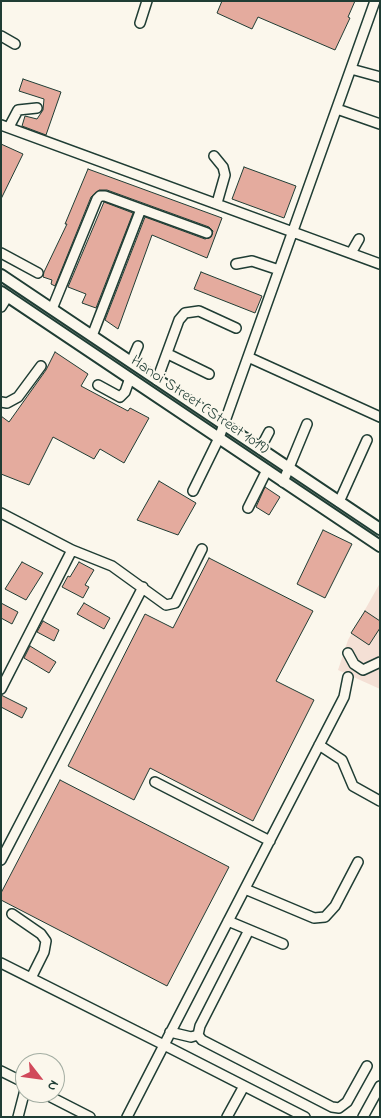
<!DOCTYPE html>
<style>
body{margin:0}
#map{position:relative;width:381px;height:1118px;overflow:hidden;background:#fbf7ec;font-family:"Indie Flower",sans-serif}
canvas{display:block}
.frame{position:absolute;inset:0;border:2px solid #1f3d34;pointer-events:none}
.north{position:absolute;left:15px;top:1053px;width:50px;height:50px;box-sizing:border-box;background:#fbf7ec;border:1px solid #a3ada2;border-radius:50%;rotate:120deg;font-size:14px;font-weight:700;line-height:20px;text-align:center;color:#1f3d34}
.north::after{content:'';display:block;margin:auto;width:18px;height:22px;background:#d1495b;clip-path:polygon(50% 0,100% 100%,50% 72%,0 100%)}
</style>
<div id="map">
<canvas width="381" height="1118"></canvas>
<div class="frame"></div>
<div class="north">N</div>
</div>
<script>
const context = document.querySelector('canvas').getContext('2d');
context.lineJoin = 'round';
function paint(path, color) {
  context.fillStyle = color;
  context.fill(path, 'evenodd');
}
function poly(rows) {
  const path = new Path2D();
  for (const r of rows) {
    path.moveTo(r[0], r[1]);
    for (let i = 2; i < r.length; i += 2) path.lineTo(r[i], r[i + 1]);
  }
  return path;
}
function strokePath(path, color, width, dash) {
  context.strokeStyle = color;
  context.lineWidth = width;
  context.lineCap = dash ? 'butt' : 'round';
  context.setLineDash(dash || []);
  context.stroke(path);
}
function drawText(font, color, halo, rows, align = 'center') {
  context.font = font + ' "Indie Flower",sans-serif';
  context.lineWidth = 4;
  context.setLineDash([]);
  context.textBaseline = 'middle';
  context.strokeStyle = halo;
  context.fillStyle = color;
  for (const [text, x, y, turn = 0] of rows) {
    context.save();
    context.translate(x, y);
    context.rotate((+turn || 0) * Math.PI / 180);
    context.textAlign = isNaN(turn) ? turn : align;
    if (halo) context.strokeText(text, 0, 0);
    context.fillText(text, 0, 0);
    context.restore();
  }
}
const built = poly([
 [380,583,380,689,338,670,348,640]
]);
const building = poly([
 [222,1,355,1,348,17,350,18,335,50,258,17,252,29,217,13,222,1],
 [23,79,61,92,46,135,22,126,25,116,37,119,43,110,44,99,19,91,23,79],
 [1,144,23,154,1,199,1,144],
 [244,167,296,186,284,218,232,199,244,167],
 [88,169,222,218,207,258,152,235,118,329,105,320,145,217,205,239,211,237,213,231,209,227,107,190,99,190,91,197,55,286,51,284,52,280,43,277,44,272,67,224,65,224,88,169],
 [104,202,133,213,96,308,82,303,86,294,68,287,104,202],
 [201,272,262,296,255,313,194,289,201,272],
 [55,352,88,374,81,386,128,411,130,408,149,418,124,463,100,449,94,459,53,437,29,485,1,474,1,416,9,422,46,370,55,352],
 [159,481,196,503,178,535,137,520,159,481],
 [265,487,280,497,269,515,256,507,265,487],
 [323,530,352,544,325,598,297,584,323,530],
 [209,558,313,611,276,681,314,700,253,821,150,768,134,800,68,766,145,614,173,628,209,558],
 [22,562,43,573,26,600,5,589,22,562],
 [79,562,94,570,85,585,89,587,83,598,62,587,68,576,70,577,79,562],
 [1,603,18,612,12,624,1,618,1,603],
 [84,603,110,618,104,629,77,614,84,603],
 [365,611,380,621,380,628,369,645,351,633,365,611],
 [43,621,59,630,54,641,37,632,43,621],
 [30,646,56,662,49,673,24,658,30,646],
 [1,695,27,708,22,718,1,707,1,695],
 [60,780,229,867,167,986,1,900,1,893,60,780]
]);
const minor = poly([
 [140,23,147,1],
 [1,36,15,44],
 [351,69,380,77],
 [337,109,380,124],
 [1,125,380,264],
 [9,127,18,110,37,108],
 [214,156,223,167,225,175,217,203],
 [1,253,38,273],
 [351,253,359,239],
 [236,264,252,261,279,270],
 [1,307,8,296],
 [52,309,97,199,100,196,105,196,207,233],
 [92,336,141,209],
 [168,354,209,374],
 [248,357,380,417],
 [131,362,138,346],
 [157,380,179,320,185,313,199,311,236,328],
 [98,385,120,397,125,392,130,378],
 [1,402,7,403,18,397,41,366],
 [260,449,269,432],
 [283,482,307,424],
 [193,491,219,438,375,1],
 [339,502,367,440],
 [248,508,267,470],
 [1,513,72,550,112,566,166,605,175,603,202,549],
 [348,653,354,664,363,670,380,662],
 [1,689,72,550],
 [319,745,342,760,353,786,380,801],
 [155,782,270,841],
 [1,860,143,587],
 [245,889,314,918,325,917,335,906,358,862],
 [12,914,41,934,46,941,44,952,31,978],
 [228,921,283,944],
 [249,930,200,1026,198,1035,202,1040,332,1107,339,1108,347,1102,367,1066],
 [1,963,164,1045,127,1117],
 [170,1032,191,1037,198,1035],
 [1,1071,25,1083],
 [43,1093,90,1117],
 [18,1117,25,1090],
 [227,1117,244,1086],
 [305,1117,164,1045,344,697,348,677],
 [363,1117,380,1086]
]);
const major = poly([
 [1,275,380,529],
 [1,292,380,546]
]);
const streetNames = [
 ["Hanoi Street (Street 1019)",199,406,34]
];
paint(built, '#f4e0d5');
paint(building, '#e4ab9e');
strokePath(building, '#1f3d34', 1);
strokePath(minor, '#1f3d34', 12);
strokePath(major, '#1f3d34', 14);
strokePath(minor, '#fbf7ec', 9);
strokePath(major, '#fbf7ec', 10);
drawText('16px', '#1f3d34', '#fbf7ec', streetNames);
</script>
